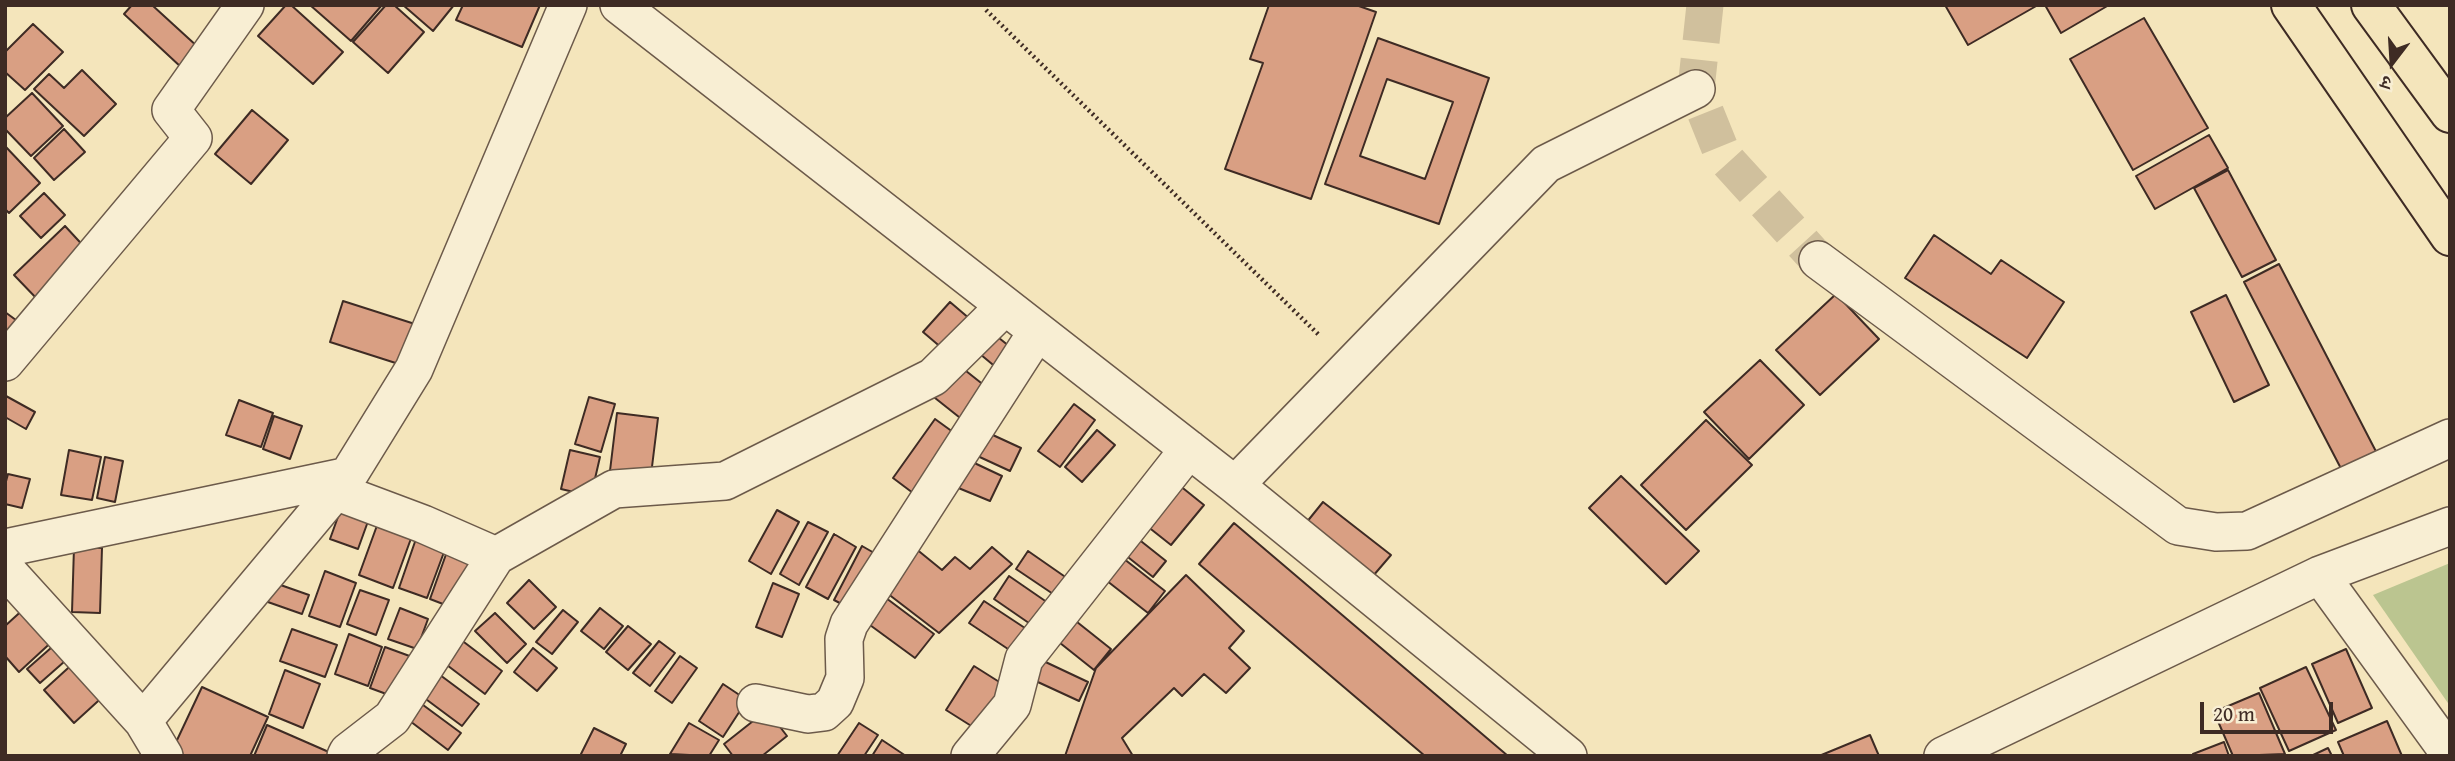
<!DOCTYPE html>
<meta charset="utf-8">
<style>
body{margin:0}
#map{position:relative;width:2455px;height:761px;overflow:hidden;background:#f4e5bb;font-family:"Gentium Book Plus","Noto Serif Devanagari",serif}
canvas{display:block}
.frame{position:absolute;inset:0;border:7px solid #3e2b24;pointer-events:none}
.north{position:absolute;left:2357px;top:28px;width:70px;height:70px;-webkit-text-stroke:5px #f8eed3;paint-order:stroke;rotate:197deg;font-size:19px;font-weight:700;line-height:28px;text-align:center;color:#3e2b24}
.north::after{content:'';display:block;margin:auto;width:24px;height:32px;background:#3e2b24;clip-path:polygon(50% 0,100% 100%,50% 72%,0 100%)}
.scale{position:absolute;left:2200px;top:702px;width:133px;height:32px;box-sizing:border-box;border:4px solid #3e2b24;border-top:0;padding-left:9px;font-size:21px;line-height:24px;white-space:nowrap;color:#3e2b24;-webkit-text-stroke:5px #f8eed3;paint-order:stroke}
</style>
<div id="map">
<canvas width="2455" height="761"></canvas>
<div class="frame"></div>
<div class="north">उ</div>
<div class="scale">20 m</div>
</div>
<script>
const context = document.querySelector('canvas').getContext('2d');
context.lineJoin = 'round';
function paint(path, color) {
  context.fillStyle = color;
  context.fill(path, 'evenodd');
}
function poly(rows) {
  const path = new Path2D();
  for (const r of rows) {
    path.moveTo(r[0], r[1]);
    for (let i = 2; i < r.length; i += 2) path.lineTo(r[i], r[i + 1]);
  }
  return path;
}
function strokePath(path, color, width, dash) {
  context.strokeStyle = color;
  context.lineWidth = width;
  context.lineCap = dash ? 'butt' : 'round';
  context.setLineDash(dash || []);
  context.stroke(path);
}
const green = poly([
 [2450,563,2450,706,2373,595]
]);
const building = poly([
 [132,5,152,5,199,48,182,68,124,14,132,5],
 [286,5,291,5,343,52,313,84,258,36,286,5],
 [310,5,382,5,351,41,310,5],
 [386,5,394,5,424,32,388,73,353,42,386,5],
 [403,5,454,5,433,31,403,5],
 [463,5,540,5,522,47,456,20,463,5],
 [1269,5,1356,5,1376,12,1311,199,1225,169,1263,63,1250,59,1269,5],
 [1945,5,2038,5,1968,45,1945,5],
 [2045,5,2109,5,2061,33,2045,5],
 [2144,18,2208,128,2133,170,2070,59,2144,18],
 [33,24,63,52,25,90,5,72,5,52,33,24],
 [1378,38,1489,78,1439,224,1325,184,1378,38],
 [1387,79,1453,102,1425,179,1360,156,1387,79],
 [82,70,116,104,84,136,34,89,49,74,64,88,82,70],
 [32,93,63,126,31,156,5,129,5,118,32,93],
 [252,110,288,140,251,184,215,154,252,110],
 [64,129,85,152,54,180,34,158,64,129],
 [2209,135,2228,168,2155,209,2136,176,2209,135],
 [5,146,40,183,9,213,5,209,5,146],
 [2228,170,2276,260,2242,277,2194,188,2228,170],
 [44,193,65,215,41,238,20,216,44,193],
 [65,226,89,252,39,301,14,275,65,226],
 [1934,235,1991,274,2001,260,2064,302,2027,358,1905,278,1934,235],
 [2279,264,2383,465,2348,482,2244,282,2279,264],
 [1836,294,1879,339,1820,395,1776,350,1836,294],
 [2226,295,2269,385,2234,402,2191,312,2226,295],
 [343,301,418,325,405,366,330,342,343,301],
 [950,302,977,325,950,355,923,332,950,302],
 [5,312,20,323,5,342,5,312],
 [989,330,1014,350,998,369,974,349,989,330],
 [1760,360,1804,405,1749,459,1704,412,1760,360],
 [956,363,990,390,964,421,930,394,956,363],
 [6,396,35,412,26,429,5,417,6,396],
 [589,397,615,404,601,452,575,444,589,397],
 [239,400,273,413,261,447,226,435,239,400],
 [1074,404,1095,420,1060,467,1038,451,1074,404],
 [617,413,658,418,650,483,609,479,617,413],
 [274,416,302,426,290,459,263,449,274,416],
 [935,419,964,440,921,499,893,478,935,419],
 [1706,420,1752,465,1686,530,1641,485,1706,420],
 [982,430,1021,448,1010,471,971,453,982,430],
 [1097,430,1115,445,1082,482,1065,467,1097,430],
 [69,450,101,457,92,500,61,495,69,450],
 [570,450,600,457,591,496,561,489,570,450],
 [105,457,123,461,115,502,97,498,105,457],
 [968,460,1002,476,990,501,956,487,968,460],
 [8,474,30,479,22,508,5,504,5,485,8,474],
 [1621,476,1699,551,1666,584,1589,508,1621,476],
 [1179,485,1204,505,1171,545,1147,526,1179,485],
 [1323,502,1391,555,1373,576,1306,523,1323,502],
 [343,503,371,513,358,549,330,539,343,503],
 [777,510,799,522,771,574,749,561,777,510],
 [379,520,413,533,393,588,359,575,379,520],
 [808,522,828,532,799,585,780,574,808,522],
 [1234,523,1508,756,1425,756,1199,564,1234,523],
 [418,533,447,544,427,598,399,588,418,533],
 [834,534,856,547,828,599,806,587,834,534],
 [1132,534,1166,561,1153,577,1119,550,1132,534],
 [449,546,476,556,456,609,430,599,449,546],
 [862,546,883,558,855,611,834,600,862,546],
 [74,547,102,548,100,613,72,612,74,547],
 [992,547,1012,564,939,633,883,590,915,548,942,570,955,557,970,569,992,547],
 [1028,551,1074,583,1062,600,1016,569,1028,551],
 [1119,555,1165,591,1148,613,1102,577,1119,555],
 [325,571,356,583,340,627,309,616,325,571],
 [1186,575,1244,631,1229,648,1250,668,1226,693,1204,674,1182,696,1174,688,1122,738,1133,756,1065,756,1096,668,1186,575],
 [1009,576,1054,607,1039,630,994,599,1009,576],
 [529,580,556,607,534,629,507,603,529,580],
 [272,582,309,595,302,614,265,601,272,582],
 [773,583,799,594,782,637,756,627,773,583],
 [360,590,389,600,376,635,347,624,360,590],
 [878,592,934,634,915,658,859,617,878,592],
 [984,601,1031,632,1017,655,969,623,984,601],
 [27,606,57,637,19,672,5,656,5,626,27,606],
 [400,608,428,619,417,649,388,639,400,608],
 [600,608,623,626,604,649,581,631,600,608],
 [563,610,578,622,552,654,536,642,563,610],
 [495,613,526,644,507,663,475,631,495,613],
 [1067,614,1111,649,1094,670,1050,635,1067,614],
 [628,626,651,644,628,670,606,652,628,626],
 [292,629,337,645,325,677,280,661,292,629],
 [349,634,382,647,368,686,335,674,349,634],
 [456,636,502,671,485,694,439,659,456,636],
 [60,640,73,654,40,683,27,669,60,640],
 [659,641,675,653,650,686,633,673,659,641],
 [385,647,415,658,400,699,370,688,385,647],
 [533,648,557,668,537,691,514,672,533,648],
 [2346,649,2372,708,2338,723,2312,664,2346,649],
 [680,656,697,668,672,703,655,691,680,656],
 [1037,658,1088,682,1079,701,1027,677,1037,658],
 [78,659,108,692,74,723,44,690,78,659],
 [974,666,1012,690,984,734,946,710,974,666],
 [2306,667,2336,730,2289,751,2260,688,2306,667],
 [432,669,479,704,462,726,415,691,432,669],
 [285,670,320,684,303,728,269,714,285,670],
 [723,684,747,700,723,737,699,721,723,684],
 [202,687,268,717,250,756,170,755,202,687],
 [2259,693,2285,754,2233,756,2214,712,2259,693],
 [419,702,461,733,448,750,406,718,419,702],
 [767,710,787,736,762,756,733,756,724,744,767,710],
 [2387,721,2402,756,2344,756,2338,742,2387,721],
 [689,723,719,740,709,756,670,754,689,723],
 [859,723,878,735,864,756,837,756,859,723],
 [267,725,338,756,254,756,267,725],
 [594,728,626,744,620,756,580,756,594,728],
 [1870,735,1879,756,1819,756,1870,735],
 [882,740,906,756,872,756,882,740],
 [2224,742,2229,756,2193,756,2193,754,2224,742],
 [2328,748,2332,756,2311,756,2328,748]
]);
const streetTunnel = poly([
 [1705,5,1696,89,1723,156,1818,260]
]);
const path = poly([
 [986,10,1320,336]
]);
const street = poly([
 [619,5,1235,485,1568,756],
 [1818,260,2178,526,2216,532,2247,531,2450,438],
 [5,362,193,138,171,110,245,5],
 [1235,485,1546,164,1696,89],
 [335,491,423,524,496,556],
 [5,548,348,476],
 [5,569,143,721,164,756],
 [2320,575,2450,754],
 [756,703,808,714,824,712,835,702,845,678,844,639,849,624,1037,332],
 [143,721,348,476,414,369,568,5],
 [346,756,348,752,392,718,496,556,614,489,725,481,933,377,1005,306],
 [970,756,1012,705,1024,659,1189,449],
 [1943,756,2320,575,2450,526]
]);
const primary = poly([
 [2291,5,2450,236],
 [2371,5,2450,113]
]);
paint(green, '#bbc590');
paint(building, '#d99f83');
strokePath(building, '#3e2b24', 2);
strokePath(streetTunnel, '#d0c09d', 37, [37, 18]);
strokePath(street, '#6c5a4a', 40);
strokePath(primary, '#3e2b24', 42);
strokePath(path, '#3e2b24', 4.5, [2, 3.5]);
strokePath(street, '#f8eed3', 37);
strokePath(primary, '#f4e5bb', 38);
</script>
